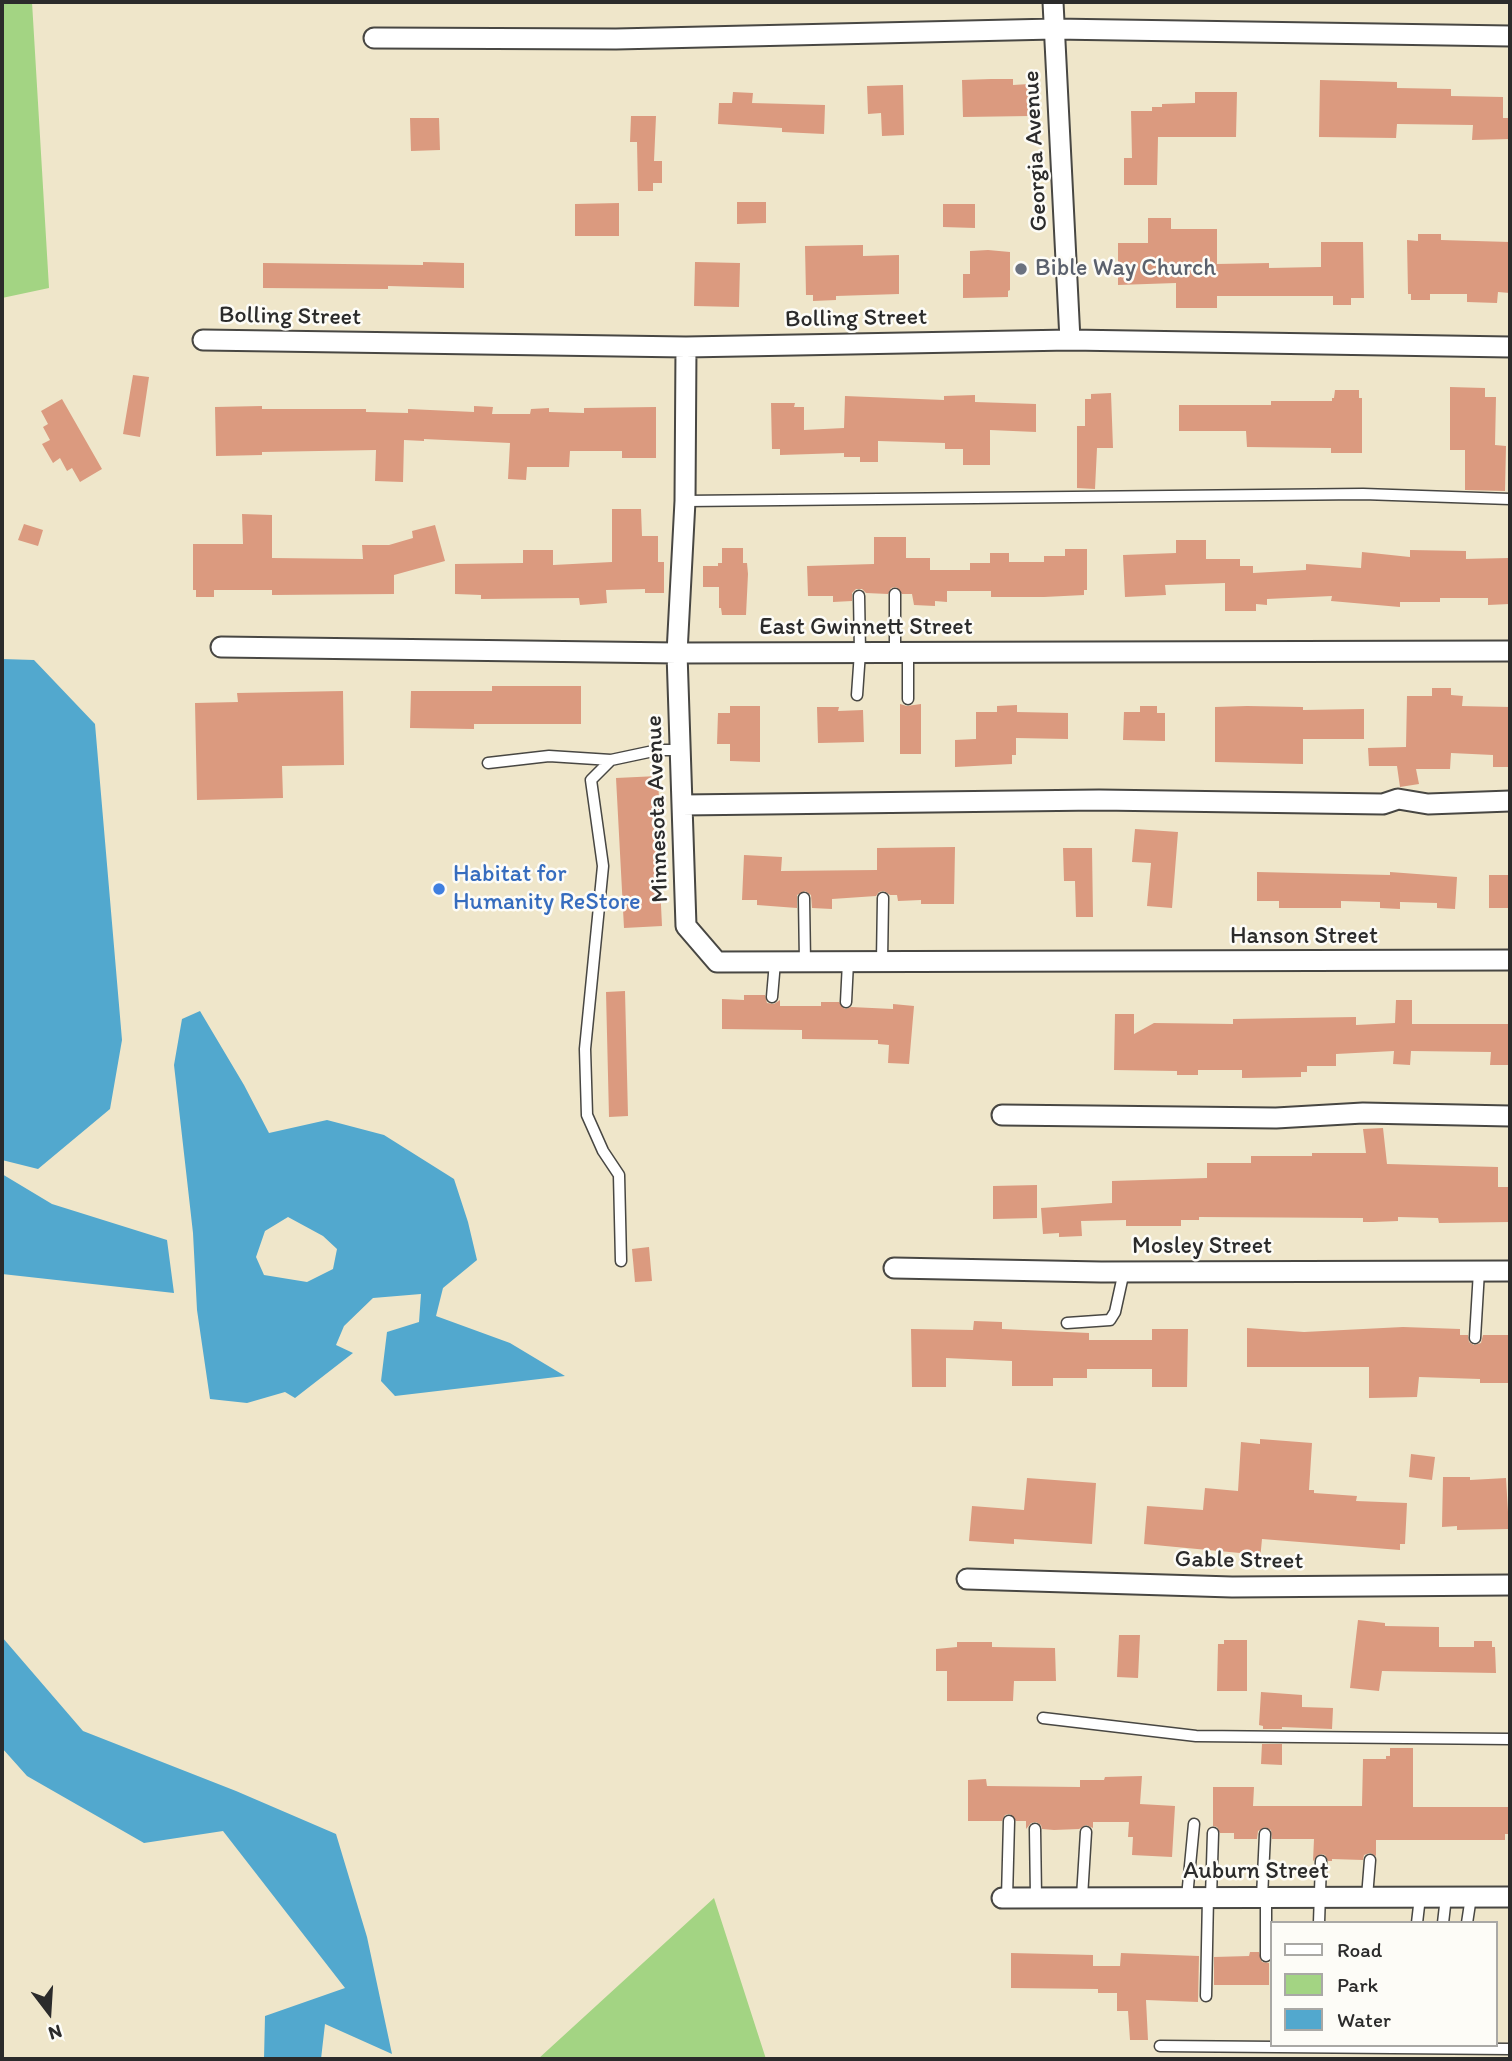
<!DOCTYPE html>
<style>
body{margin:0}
#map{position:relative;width:1512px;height:2061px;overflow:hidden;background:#efe6ca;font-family:Itim,sans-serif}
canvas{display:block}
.frame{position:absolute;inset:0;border:4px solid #2b2b2b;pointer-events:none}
.legend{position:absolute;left:1270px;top:1921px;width:228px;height:126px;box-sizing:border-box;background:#fdfcf7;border:2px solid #a9a8a5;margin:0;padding:9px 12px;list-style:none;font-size:21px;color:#2b2b2b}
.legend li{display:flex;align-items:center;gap:14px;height:35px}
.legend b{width:35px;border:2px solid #a9a8a5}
.north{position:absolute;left:14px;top:1977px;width:70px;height:70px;-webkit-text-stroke:5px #fdfcf7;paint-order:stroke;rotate:163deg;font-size:19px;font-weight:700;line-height:28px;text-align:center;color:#2b2b2b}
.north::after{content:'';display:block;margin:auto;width:24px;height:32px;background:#2b2b2b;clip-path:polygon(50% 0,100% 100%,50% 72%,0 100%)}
</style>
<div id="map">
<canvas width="1512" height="2061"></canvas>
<div class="frame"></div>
<ul class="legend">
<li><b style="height:9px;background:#fff"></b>Road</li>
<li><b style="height:19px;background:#a3d483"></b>Park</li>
<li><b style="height:19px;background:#52a8ce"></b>Water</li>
</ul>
<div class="north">N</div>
</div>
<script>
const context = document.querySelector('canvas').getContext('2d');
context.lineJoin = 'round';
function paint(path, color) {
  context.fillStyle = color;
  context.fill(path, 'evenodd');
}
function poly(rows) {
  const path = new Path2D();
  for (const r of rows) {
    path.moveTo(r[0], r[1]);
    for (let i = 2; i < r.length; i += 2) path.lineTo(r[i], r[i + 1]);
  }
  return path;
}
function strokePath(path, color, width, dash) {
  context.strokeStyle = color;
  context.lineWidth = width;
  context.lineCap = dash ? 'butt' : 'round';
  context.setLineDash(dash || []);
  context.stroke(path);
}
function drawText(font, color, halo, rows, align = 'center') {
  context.font = font + ' Itim,sans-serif';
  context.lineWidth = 5;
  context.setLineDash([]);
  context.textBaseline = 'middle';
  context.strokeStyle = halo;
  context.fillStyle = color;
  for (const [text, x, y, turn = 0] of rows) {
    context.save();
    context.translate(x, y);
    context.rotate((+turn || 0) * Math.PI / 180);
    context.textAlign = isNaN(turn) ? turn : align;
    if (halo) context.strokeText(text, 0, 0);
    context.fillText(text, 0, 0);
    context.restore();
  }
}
const green = poly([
 [2,2,32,2,49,288,2,298],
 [714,1898,766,2059,538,2059]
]);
const water = poly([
 [2,659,34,660,95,724,122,1040,110,1109,38,1169,2,1160],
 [200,1011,244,1085,269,1133,327,1120,384,1135,454,1179,468,1222,477,1260,443,1288,436,1316,510,1343,565,1376,395,1396,381,1381,387,1332,419,1322,421,1294,373,1298,344,1326,336,1345,353,1353,295,1398,285,1392,247,1403,210,1399,197,1310,193,1233,174,1065,182,1019],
 [288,1217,323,1236,337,1249,333,1269,307,1282,264,1275,256,1257,265,1231],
 [2,1174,52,1204,167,1240,174,1293,2,1274],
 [2,1637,83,1731,236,1791,336,1834,367,1937,392,2054,325,2024,321,2059,264,2059,265,2016,345,1988,223,1831,144,1843,27,1776,2,1748]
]);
const building = poly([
 [991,79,1013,79,1013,85,1029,84,1030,116,963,117,962,80],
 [1320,80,1397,82,1397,88,1451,89,1451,96,1503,97,1503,118,1510,118,1510,139,1472,140,1473,125,1397,124,1396,138,1319,137],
 [903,85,904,135,882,136,881,113,868,114,867,86],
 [733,92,753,93,752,103,825,105,824,134,782,132,782,128,718,124,719,103,732,103],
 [1195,92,1237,92,1236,137,1158,137,1157,185,1124,185,1124,158,1132,158,1131,111,1152,111,1152,107,1162,107,1162,104,1195,103],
 [631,116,656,116,654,161,662,161,662,183,653,183,653,191,638,191,637,142,630,142],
 [410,118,439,118,440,150,411,151],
 [737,202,766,202,766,223,737,224],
 [619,203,619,236,575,236,575,204],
 [943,204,975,204,975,228,943,227],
 [1148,218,1171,218,1171,229,1217,229,1217,264,1269,263,1269,268,1321,267,1321,242,1363,242,1364,298,1351,298,1351,305,1333,305,1333,296,1217,296,1217,308,1176,308,1176,283,1118,285,1118,243,1148,243],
 [1418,234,1441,234,1441,240,1510,242,1510,293,1498,292,1497,303,1467,302,1467,294,1430,294,1430,300,1411,300,1411,294,1408,294,1407,240,1418,241],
 [863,245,863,256,899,255,899,294,836,296,836,300,813,301,813,295,806,295,805,246],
 [988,250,1010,252,1010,290,1008,291,1008,297,963,298,963,274,970,274,970,251],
 [423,262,464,263,464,288,388,286,388,289,263,288,263,263,423,265],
 [695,262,740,263,739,307,694,306],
 [133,375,149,377,140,437,123,434],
 [1450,387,1485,388,1485,397,1496,397,1495,445,1506,446,1505,491,1465,490,1465,450,1450,450],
 [1335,390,1359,390,1359,398,1362,398,1362,453,1331,453,1331,448,1247,447,1246,431,1179,431,1179,405,1271,405,1271,401,1332,401,1332,398,1334,398],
 [1111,393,1113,448,1097,448,1095,489,1077,488,1077,426,1085,426,1085,399,1091,399,1091,394],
 [975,395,975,402,1036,404,1036,432,990,430,990,465,963,465,963,449,945,449,945,443,878,441,878,462,860,462,860,457,844,457,844,453,780,455,780,449,772,449,771,403,795,403,794,407,804,407,804,430,844,428,845,396,944,400,944,396],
 [62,399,102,469,80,482,72,468,67,471,60,458,53,463,42,444,50,440,43,427,48,424,41,411],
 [262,406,262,409,366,409,366,412,408,413,408,409,474,412,474,406,493,407,492,414,530,414,531,409,549,408,549,412,584,413,584,408,656,407,656,458,622,458,622,451,570,451,569,467,527,467,526,480,508,479,510,443,424,439,424,441,404,440,403,482,375,481,376,450,262,452,262,455,216,456,215,407],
 [612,509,641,509,642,536,658,536,658,562,664,562,664,593,645,593,645,589,606,590,607,603,580,605,579,598,481,599,481,595,455,594,455,564,523,563,523,550,553,550,553,565,612,562],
 [242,514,272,515,272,558,363,559,362,545,389,545,413,538,412,531,435,525,445,561,394,575,394,594,272,595,272,590,214,590,214,597,196,597,196,590,193,590,193,544,243,544],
 [24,524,43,530,38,546,18,540],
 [874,537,906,537,906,558,930,558,930,570,970,570,970,563,990,563,990,553,1009,553,1009,562,1044,562,1044,556,1065,556,1065,549,1087,549,1087,590,1084,590,1084,595,1044,597,991,597,991,591,947,591,947,602,935,601,935,606,914,605,912,594,902,594,896,587,891,588,888,594,866,593,862,589,856,589,852,593,852,601,833,602,833,596,808,596,807,566,874,564],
 [1176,540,1206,540,1206,559,1240,559,1240,566,1253,566,1253,573,1306,570,1306,564,1361,568,1362,552,1410,557,1410,550,1466,551,1466,559,1509,558,1509,604,1488,605,1488,598,1440,598,1440,602,1400,602,1400,607,1331,601,1332,596,1267,599,1267,605,1256,604,1256,611,1225,611,1225,583,1165,585,1166,595,1125,597,1123,555,1176,553],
 [722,548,743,548,743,563,747,563,748,574,746,615,722,615,721,608,719,608,719,587,703,587,703,566,718,566,718,563,722,563],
 [492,686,581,686,581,724,474,724,474,729,410,728,411,691,492,691],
 [1432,688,1451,688,1451,695,1463,696,1462,706,1510,707,1510,767,1493,767,1493,755,1451,753,1450,769,1416,769,1419,784,1400,787,1397,766,1369,766,1368,748,1406,747,1407,696,1432,696],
 [343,691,344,765,282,766,283,798,197,800,195,703,238,702,237,693],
 [900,704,907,706,921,704,921,754,900,754],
 [1017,705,1017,712,1068,713,1068,739,1016,738,1016,755,1012,755,1012,764,955,767,955,740,976,739,976,712,997,712,997,706],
 [730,706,760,706,760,762,730,761,730,744,717,744,718,713,730,713],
 [1140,706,1157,706,1157,713,1165,713,1165,741,1123,740,1124,712,1140,712],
 [1247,706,1303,707,1303,710,1364,709,1364,739,1303,739,1303,764,1215,762,1215,707],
 [817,707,839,707,838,711,863,710,864,742,818,743],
 [658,776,660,822,657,822,662,926,624,928,616,778],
 [1135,829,1178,832,1172,908,1147,906,1151,863,1132,862],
 [955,847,954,904,921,904,921,900,898,901,897,895,890,895,884,891,879,892,876,896,832,899,832,909,812,908,811,895,805,891,797,895,797,908,757,905,757,900,742,900,744,855,782,857,781,871,877,870,877,848],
 [1063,848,1092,848,1093,917,1076,917,1075,881,1064,881],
 [1257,872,1390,875,1390,872,1457,877,1455,909,1437,908,1437,903,1400,902,1400,909,1380,908,1380,902,1341,901,1341,908,1279,908,1279,901,1257,901],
 [1489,875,1508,875,1508,908,1489,908],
 [625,991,628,1116,609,1117,606,992],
 [744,995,765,995,767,1003,774,1004,780,1000,780,1006,821,1006,821,1002,839,1002,845,1009,851,1007,893,1009,893,1004,914,1006,909,1064,888,1063,889,1045,878,1044,878,1040,802,1039,802,1030,722,1029,722,999,744,1000],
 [1396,1000,1412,1000,1412,1024,1510,1024,1510,1065,1490,1065,1491,1052,1411,1051,1410,1065,1393,1064,1394,1051,1336,1054,1336,1066,1307,1066,1307,1072,1301,1072,1301,1077,1242,1078,1242,1070,1198,1070,1198,1075,1177,1075,1177,1071,1114,1070,1115,1014,1134,1014,1134,1034,1154,1023,1233,1024,1233,1019,1356,1017,1356,1025,1395,1023],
 [1383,1128,1387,1164,1498,1167,1498,1187,1510,1187,1510,1222,1439,1223,1438,1218,1398,1217,1398,1221,1373,1222,1363,1222,1363,1218,1199,1217,1199,1220,1181,1220,1181,1226,1126,1226,1126,1220,1081,1221,1082,1236,1059,1237,1059,1233,1043,1234,1041,1208,1112,1203,1112,1181,1207,1178,1207,1163,1251,1163,1251,1156,1312,1156,1312,1153,1366,1153,1363,1129],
 [1037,1185,1037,1218,993,1219,993,1186],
 [649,1247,652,1281,635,1282,632,1249],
 [974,1321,1002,1322,1002,1329,1089,1333,1089,1340,1152,1340,1152,1329,1188,1329,1187,1387,1152,1387,1152,1369,1087,1369,1087,1378,1053,1378,1053,1386,1012,1386,1012,1361,946,1358,946,1387,912,1387,911,1329,973,1330],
 [1403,1327,1460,1329,1460,1335,1468,1335,1469,1342,1474,1345,1481,1343,1483,1335,1510,1335,1510,1383,1480,1383,1480,1379,1419,1377,1417,1397,1369,1398,1369,1367,1247,1367,1247,1328,1304,1332],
 [1260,1439,1312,1443,1309,1490,1314,1490,1314,1493,1357,1496,1356,1501,1407,1503,1405,1544,1400,1544,1400,1550,1262,1539,1260,1560,1239,1557,1240,1553,1144,1544,1147,1506,1203,1510,1205,1488,1238,1491,1241,1442,1260,1444],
 [1411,1454,1435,1457,1432,1480,1409,1477],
 [1443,1477,1470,1477,1470,1480,1506,1478,1509,1529,1457,1530,1457,1526,1442,1527],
 [1027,1478,1096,1483,1092,1544,1014,1539,1014,1544,969,1541,972,1506,1024,1510],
 [1358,1620,1385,1623,1385,1626,1439,1627,1439,1647,1474,1647,1474,1641,1492,1641,1492,1647,1495,1647,1496,1673,1382,1671,1379,1691,1350,1688],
 [1119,1635,1140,1635,1138,1678,1117,1677],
 [1224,1640,1247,1640,1247,1691,1217,1691,1218,1644,1224,1644],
 [957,1642,992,1642,992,1647,1055,1648,1056,1681,1014,1681,1013,1701,947,1701,947,1671,936,1671,936,1649,957,1647],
 [1261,1692,1302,1695,1302,1707,1333,1708,1332,1729,1282,1727,1282,1729,1263,1729,1263,1726,1259,1725],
 [1262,1744,1282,1744,1282,1765,1261,1764],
 [1390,1748,1413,1748,1413,1807,1510,1807,1510,1834,1505,1834,1505,1840,1376,1840,1376,1856,1370,1853,1364,1855,1363,1860,1332,1859,1332,1861,1328,1861,1325,1855,1321,1854,1313,1861,1314,1839,1272,1839,1271,1830,1265,1827,1258,1831,1257,1839,1234,1839,1234,1833,1220,1833,1217,1827,1213,1826,1213,1787,1254,1787,1253,1806,1362,1806,1363,1759,1386,1759,1386,1756,1390,1756],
 [1142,1776,1140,1804,1175,1806,1172,1857,1132,1855,1133,1837,1128,1837,1129,1822,1093,1822,1093,1828,1086,1825,1079,1829,1054,1830,1042,1829,1041,1825,1036,1822,1031,1823,1026,1829,1026,1821,1016,1821,1010,1814,1005,1815,1002,1821,968,1821,968,1780,986,1779,987,1786,1080,1787,1080,1780,1104,1780,1105,1777],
 [1250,1952,1259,1952,1262,1962,1269,1963,1269,1985,1214,1985,1214,1957,1249,1956],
 [1011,1953,1093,1955,1093,1966,1120,1966,1121,1953,1199,1956,1198,2002,1146,2000,1148,2040,1130,2040,1128,2011,1117,2011,1117,1993,1098,1993,1098,1989,1011,1988]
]);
const lane = poly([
 [685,501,1363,494,1510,499],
 [895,652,895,594],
 [857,695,860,652,859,596],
 [908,699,908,652],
 [488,763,549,756,611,760],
 [804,898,805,962],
 [882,961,883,898],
 [772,997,775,962],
 [846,1002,848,962],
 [621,1261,619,1175,603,1151,587,1115,585,1049,603,866,591,780,611,760,658,750,680,750],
 [1067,1323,1110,1320,1115,1312,1124,1271],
 [1475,1338,1479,1271],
 [1043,1718,1196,1736,1510,1739],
 [1035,1829,1036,1897],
 [1082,1897,1086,1832],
 [1187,1897,1194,1824],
 [1211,1897,1213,1833],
 [1262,1897,1265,1834],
 [1367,1897,1370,1860],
 [1007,1898,1009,1821],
 [1319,1923,1321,1861],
 [1417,1923,1420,1897],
 [1443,1923,1446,1897],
 [1467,1923,1471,1897],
 [1266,1956,1266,1897],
 [1206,1996,1208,1897],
 [1160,2046,1510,2049]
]);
const street = poly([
 [1053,2,1070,340],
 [374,38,616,39,1054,29,1510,36],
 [203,340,686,347,1070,340,1510,347],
 [686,347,685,501,677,653,686,926,717,962,1510,960],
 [221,647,677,653,1510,651],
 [682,805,1099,800,1383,804,1398,799,1428,804,1510,801],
 [1002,1115,1276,1118,1363,1113,1510,1116],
 [894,1268,1101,1272,1510,1271],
 [967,1579,1232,1587,1510,1585],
 [1002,1898,1510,1897]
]);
const markers = [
 [1021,269,7,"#6b7280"],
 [439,889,7,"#3f7fe0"]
];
const streetNames = [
 ["Georgia Avenue",1036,151,-93],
 ["Bolling Street",290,317,1],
 ["Bolling Street",856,319,-1],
 ["East Gwinnett Street",866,628],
 ["Minnesota Avenue",658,809,-92],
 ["Hanson Street",1304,937],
 ["Mosley Street",1202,1247],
 ["Gable Street",1239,1561,1],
 ["Auburn Street",1256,1872]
];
const worshipNames = [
 ["Bible Way Church",1035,269]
];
const shopNames = [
 ["Habitat for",453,875],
 ["Humanity ReStore",453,903]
];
paint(green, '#a3d483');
paint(water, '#52a8ce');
paint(building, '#db9a7f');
strokePath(lane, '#484743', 13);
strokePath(street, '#484743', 23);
strokePath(lane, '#fff', 10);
strokePath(street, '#fff', 19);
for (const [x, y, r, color] of markers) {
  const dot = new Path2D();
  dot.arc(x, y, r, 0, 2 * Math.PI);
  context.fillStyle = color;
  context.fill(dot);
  strokePath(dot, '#fdfcf7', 2.5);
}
drawText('24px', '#2b2b2b', '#fdfcf7', streetNames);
drawText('24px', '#5b616d', '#fdfcf7', worshipNames, 'left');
drawText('24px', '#366cbe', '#fdfcf7', shopNames, 'left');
</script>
